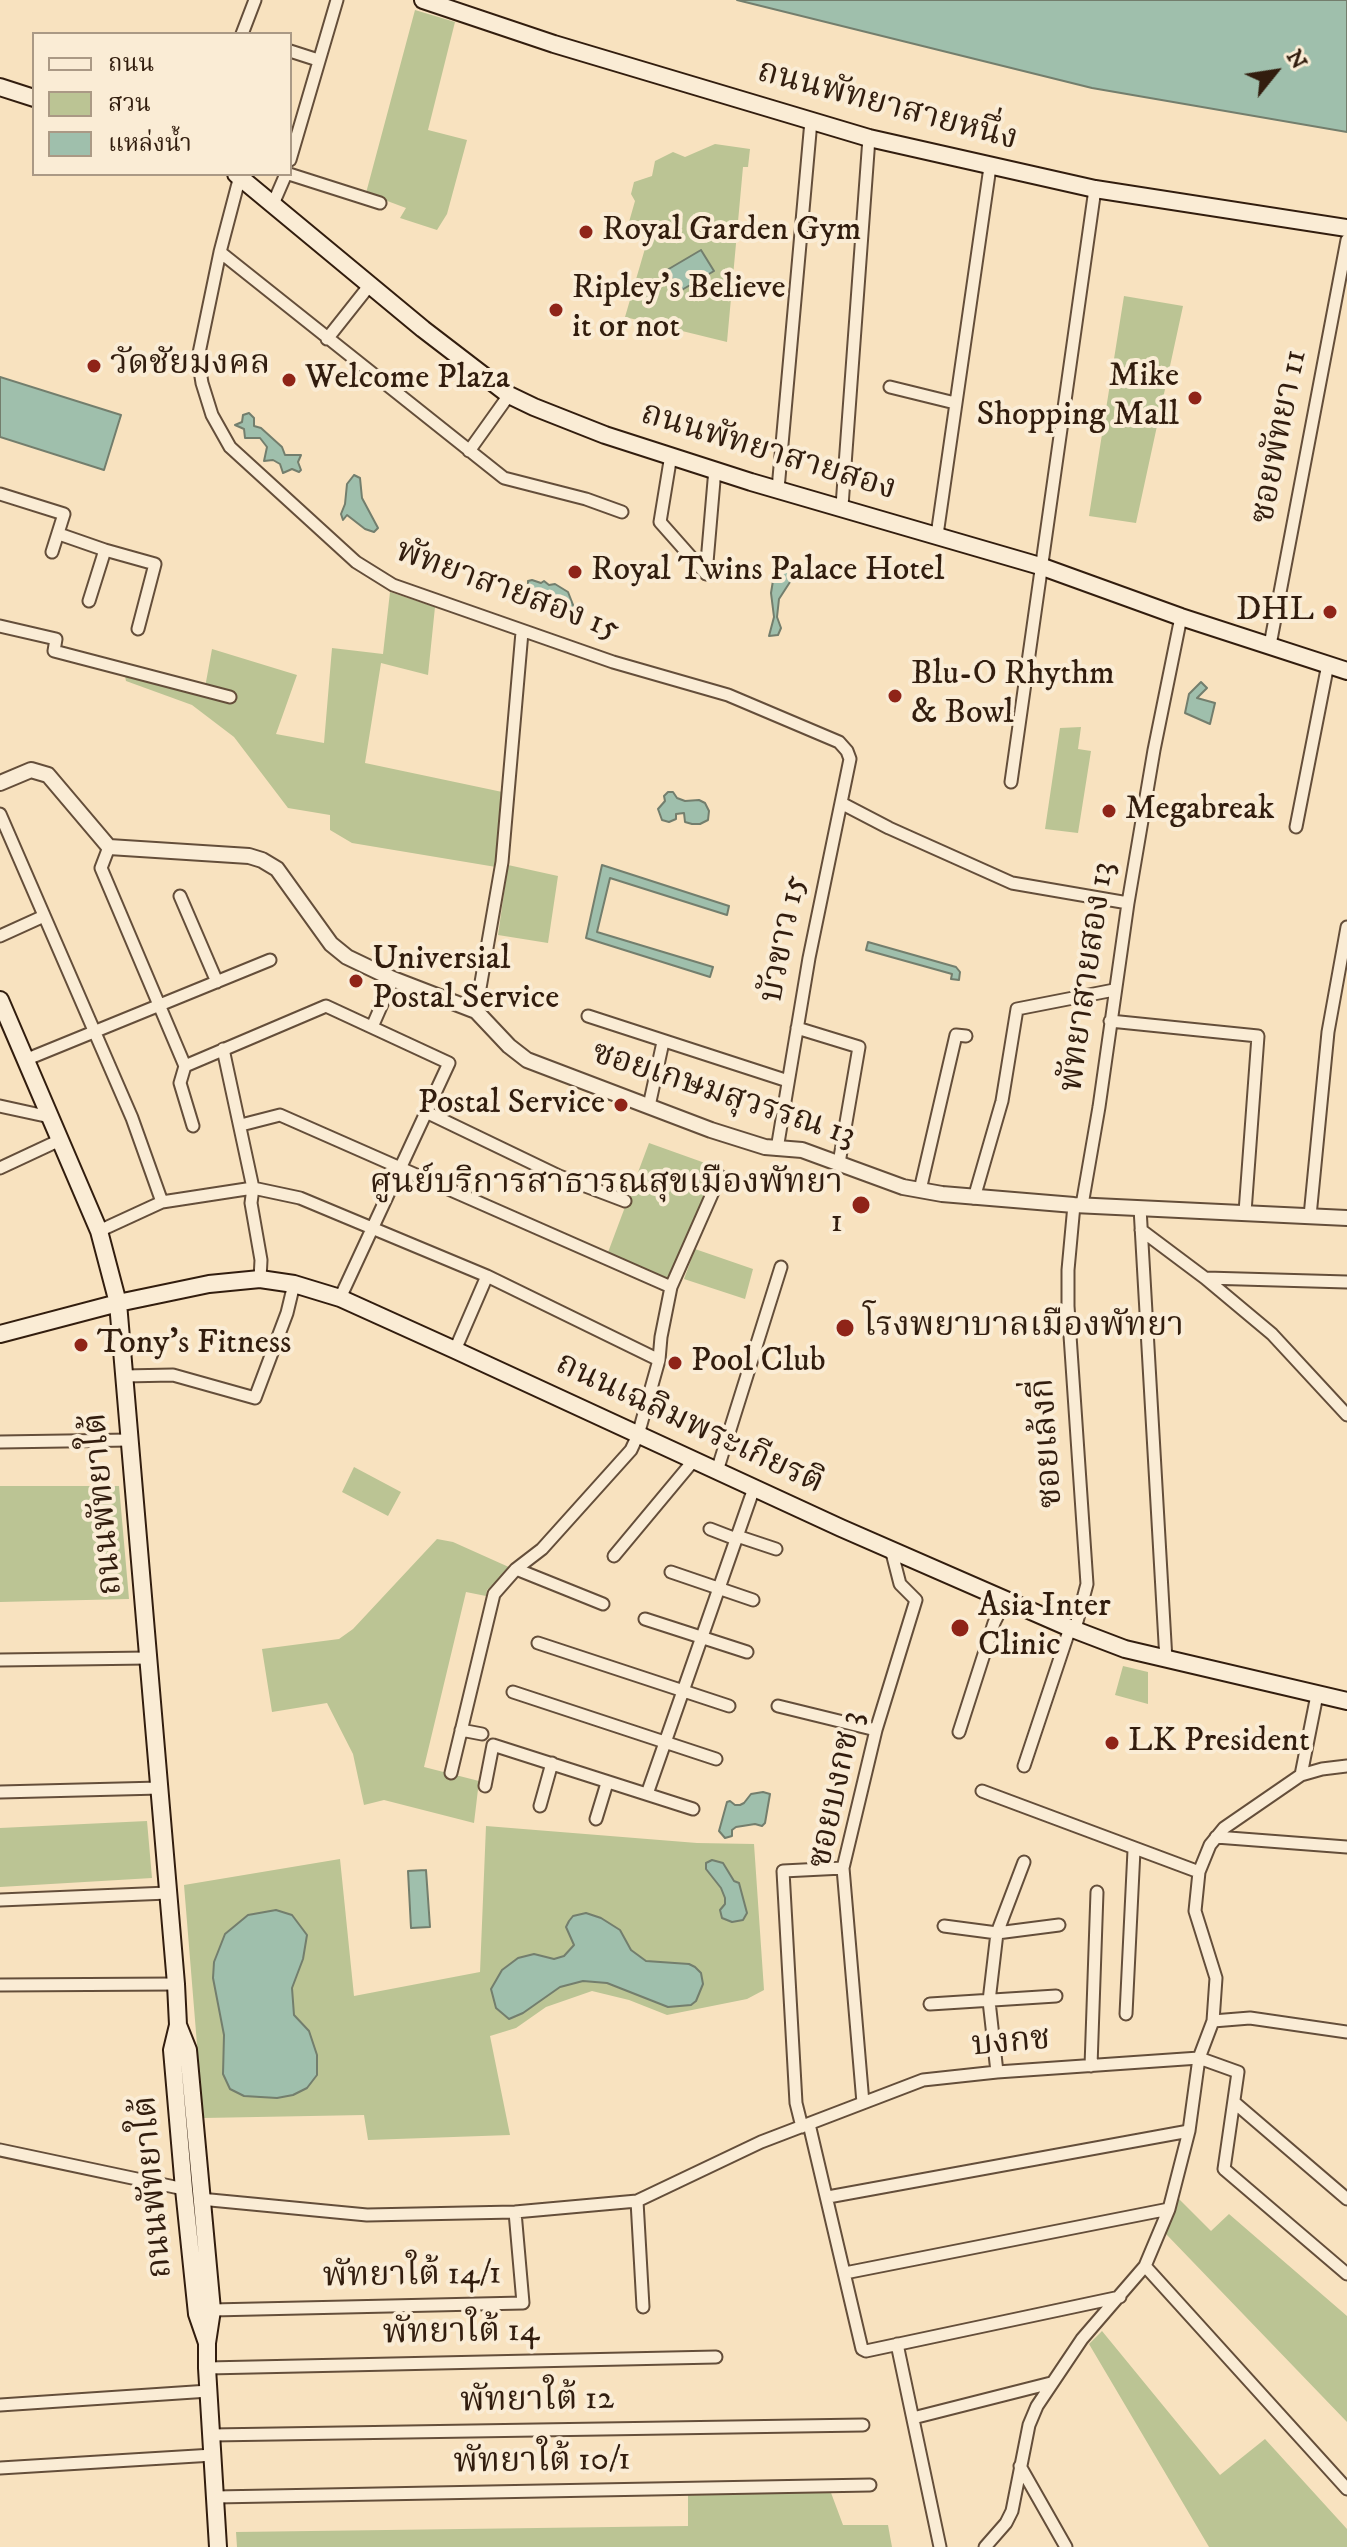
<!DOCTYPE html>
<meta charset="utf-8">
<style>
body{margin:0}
#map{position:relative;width:1347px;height:2547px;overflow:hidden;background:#f8e2bf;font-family:"IM FELL DW Pica","Noto Serif Thai",serif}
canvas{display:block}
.legend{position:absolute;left:32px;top:32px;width:260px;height:144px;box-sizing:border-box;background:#faecd5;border:2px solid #aa9985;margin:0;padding:10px 14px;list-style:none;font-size:24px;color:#321d0e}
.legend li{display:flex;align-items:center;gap:16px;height:40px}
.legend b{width:40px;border:2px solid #aa9985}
.north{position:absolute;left:1235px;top:32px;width:80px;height:80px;-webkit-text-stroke:6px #faecd5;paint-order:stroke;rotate:60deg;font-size:22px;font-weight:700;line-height:32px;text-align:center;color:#321d0e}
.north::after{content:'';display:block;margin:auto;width:28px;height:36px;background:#321d0e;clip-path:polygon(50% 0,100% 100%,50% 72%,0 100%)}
</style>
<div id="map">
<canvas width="1347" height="2547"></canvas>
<ul class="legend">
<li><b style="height:10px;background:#faecd5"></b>ถนน</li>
<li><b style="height:22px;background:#bbc494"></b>สวน</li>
<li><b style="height:22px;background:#9fbfac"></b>แหล่งน้ำ</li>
</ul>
<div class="north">N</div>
</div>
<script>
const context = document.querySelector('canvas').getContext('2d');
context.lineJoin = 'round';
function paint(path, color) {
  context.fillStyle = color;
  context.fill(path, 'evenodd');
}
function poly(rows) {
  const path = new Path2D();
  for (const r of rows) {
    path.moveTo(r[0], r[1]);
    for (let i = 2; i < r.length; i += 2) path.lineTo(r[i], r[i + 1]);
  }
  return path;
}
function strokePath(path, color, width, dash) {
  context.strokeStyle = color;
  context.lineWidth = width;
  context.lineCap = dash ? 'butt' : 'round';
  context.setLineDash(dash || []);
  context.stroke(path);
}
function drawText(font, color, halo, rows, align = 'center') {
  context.font = font + ' "IM FELL DW Pica","Noto Serif Thai",serif';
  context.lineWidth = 8;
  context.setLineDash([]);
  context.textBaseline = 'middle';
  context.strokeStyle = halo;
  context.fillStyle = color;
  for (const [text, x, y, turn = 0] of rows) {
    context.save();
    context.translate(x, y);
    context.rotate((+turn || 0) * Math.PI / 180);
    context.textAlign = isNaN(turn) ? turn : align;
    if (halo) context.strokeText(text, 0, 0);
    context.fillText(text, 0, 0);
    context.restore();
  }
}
const green = poly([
 [415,10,455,22,428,130,467,140,447,214,437,230,400,218,406,208,366,193],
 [715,144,750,149,748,167,743,167,727,342,625,317,651,228,629,222,635,201,631,194,634,182,652,176,655,161,673,152,685,157],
 [1124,296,1183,306,1136,523,1089,516],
 [390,592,435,607,428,675,381,663,365,763,507,793,496,867,352,843,330,830,330,815,288,808,234,737,192,705,126,681,124,671,204,693,212,649,297,675,276,734,324,743,332,648,383,654],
 [1081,727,1078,749,1091,751,1078,833,1045,829,1060,728],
 [508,865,558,876,548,943,498,935],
 [649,1143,719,1168,671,1280,667,1282,607,1255],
 [695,1249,753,1269,745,1299,684,1279],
 [354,1467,401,1492,388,1516,342,1492],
 [0,1486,119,1486,129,1599,0,1602],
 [437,1539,453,1542,511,1568,487,1590,486,1596,466,1592,424,1767,479,1781,474,1823,384,1800,364,1805,353,1754,327,1703,272,1712,262,1649,339,1639,353,1629],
 [1123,1666,1148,1672,1148,1704,1115,1695],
 [147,1821,152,1878,0,1887,0,1828],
 [486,1826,697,1843,754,1844,764,1990,747,1999,667,2015,629,2000,592,1991,546,2007,516,2028,490,2036,510,2135,368,2140,364,2115,203,2118,184,1885,340,1859,354,1996,480,1972],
 [1179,2199,1211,2231,1229,2214,1347,2316,1347,2422,1166,2234],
 [1102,2331,1220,2475,1265,2439,1347,2529,1347,2547,1209,2547,1089,2344],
 [830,2490,843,2525,888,2525,892,2547,237,2547,236,2532,688,2526,688,2494]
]);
const water = poly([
 [737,0,1347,0,1347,132,1092,88,737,0],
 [701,250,714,271,680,291,667,270,701,250],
 [0,377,121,415,104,470,0,437,0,377],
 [249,413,254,418,254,426,261,428,282,447,285,455,301,455,298,462,301,470,299,472,292,469,283,473,280,464,273,460,264,461,267,447,260,438,245,438,244,429,235,425,242,422,243,415,249,413],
 [354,475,360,478,362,498,378,528,374,532,365,529,347,515,343,520,341,514,345,504,347,484,354,475],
 [776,562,792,563,790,582,779,599,777,617,781,628,778,635,769,636,774,617,771,593,776,562],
 [532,580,541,583,544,581,549,585,555,584,568,592,577,615,574,619,559,617,552,606,528,599,528,581,532,580],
 [1201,682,1207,688,1197,698,1215,703,1210,724,1185,713,1189,694,1201,682],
 [668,792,673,792,677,798,685,801,699,800,705,803,709,811,708,820,700,824,692,824,685,822,684,813,676,814,676,819,669,822,662,820,658,809,665,801,664,796,668,792],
 [602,865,729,906,727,915,610,878,597,932,713,967,710,977,586,938,602,865],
 [868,942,956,967,960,972,959,980,951,979,952,974,866,950,868,942],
 [763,1792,770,1794,765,1823,762,1826,755,1824,736,1827,732,1830,732,1836,725,1838,719,1831,727,1802,730,1801,735,1805,740,1805,744,1803,751,1794,763,1792],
 [712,1860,723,1863,734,1881,739,1883,747,1913,743,1920,732,1922,722,1918,720,1910,725,1904,725,1898,721,1888,706,1869,706,1863,712,1860],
 [426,1870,430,1927,411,1928,408,1871,426,1870],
 [276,1910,292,1915,307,1935,303,1959,292,1988,294,2015,309,2031,317,2055,317,2075,307,2088,293,2095,277,2098,244,2096,230,2089,223,2074,224,2035,213,1978,214,1962,225,1934,248,1915,276,1910],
 [586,1913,601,1918,620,1930,631,1950,646,1961,689,1964,695,1967,701,1973,703,1984,696,2001,691,2005,668,2007,607,1983,583,1981,560,1987,523,2013,509,2019,496,2008,491,1989,502,1970,518,1958,534,1954,554,1959,564,1956,574,1945,566,1927,569,1921,573,1916,586,1913]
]);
const minor = poly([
 [242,34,255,0],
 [290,51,318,60],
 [290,160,337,0],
 [289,174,380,203],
 [240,176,220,252,198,358,202,383,212,415,230,447,356,562,393,585,613,662,728,695,839,742,847,751,850,759,809,958,777,1149],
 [273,204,286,174],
 [220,252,504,478,586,499,622,512],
 [327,339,369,286],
 [890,387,955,403],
 [469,451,509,395],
 [671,455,660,522,706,574,715,469],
 [778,489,811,121],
 [0,494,64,514,52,552],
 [842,506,869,138],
 [59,534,105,550,155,564,138,629],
 [937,535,990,167],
 [89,601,105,550],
 [0,626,56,639,54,651,230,697],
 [1270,645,1347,240],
 [1011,782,1095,189],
 [841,803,889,828,1012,883,1128,903],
 [0,814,132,1118,162,1202],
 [1296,827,1328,664],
 [109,847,101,868,185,1066],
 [180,896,217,982],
 [0,936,44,916],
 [476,1011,502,862,522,632],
 [588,1016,788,1081],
 [1110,1021,1258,1036,1245,1212],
 [372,1027,393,979],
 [797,1028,859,1047,839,1163],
 [223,1049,253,1188,251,1203,261,1260,260,1279],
 [25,1060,270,960],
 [0,1106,50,1117],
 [649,1106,663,1042],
 [426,1112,559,1176,625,1201],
 [241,1125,280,1115,671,1287],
 [193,1126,180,1083,185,1066,326,1006,449,1063,340,1298],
 [0,1168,60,1140],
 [920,1190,956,1035,966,1036],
 [974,1198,1002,1101,1017,1009,1114,990],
 [1074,1205,1068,1270,1068,1306,1087,1584,1075,1629],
 [1082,1205,1099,1107,1128,903,1154,750,1181,617],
 [1140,1208,1166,1660],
 [1310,1216,1328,1032,1347,927],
 [1141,1230,1205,1278,1272,1334,1347,1415],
 [99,1231,162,1202,253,1188,300,1198,487,1276,659,1360],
 [1206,1278,1347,1282],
 [455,1350,487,1276],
 [124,1376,173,1375,255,1398,287,1313,294,1284],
 [0,1442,130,1440],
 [717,1471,781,1267],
 [710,1529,736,1539],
 [737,1536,776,1549],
 [614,1556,694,1460],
 [516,1569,603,1604],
 [671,1572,753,1600],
 [645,1619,747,1652],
 [538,1643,729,1706],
 [0,1660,148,1658],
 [513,1692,716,1759],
 [778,1706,876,1730],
 [461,1730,482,1734],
 [959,1732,994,1623,1005,1601],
 [1024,1766,1070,1628],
 [451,1773,494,1594,516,1569,542,1549,631,1450,638,1435,659,1360,661,1337,671,1287,720,1176],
 [1301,1775,1317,1695],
 [485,1786,493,1745,693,1809],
 [982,1791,1199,1872],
 [0,1792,160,1788],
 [647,1794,754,1488],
 [540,1806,552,1763],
 [596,1819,607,1783],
 [1216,1837,1347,1847],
 [0,1900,168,1893],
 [944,1926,997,1933,1059,1925],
 [0,1985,176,1984],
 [930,2004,1056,1996],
 [1126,2014,1134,1850],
 [1213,2021,1250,2018,1347,2032],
 [1091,2066,1097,1892],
 [997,2072,989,2001,997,1933,1024,1862],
 [863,2103,843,1868,876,1730,916,1600,900,1584,891,1549],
 [1235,2103,1347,2199],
 [809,2124,862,2349,866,2351,1120,2297],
 [802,2127,796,2103,783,1871,843,1868],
 [0,2150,184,2189],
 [828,2197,1189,2131],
 [200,2199,367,2215,515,2212,637,2201,761,2142,923,2080,997,2072,1199,2058,1238,2072,1224,2169,1347,2274],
 [637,2201,643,2307],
 [1145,2266,1347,2489],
 [845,2273,1169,2209],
 [212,2310,523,2303,515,2212],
 [897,2344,940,2547],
 [207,2368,716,2357],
 [0,2405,209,2391],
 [913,2418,1051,2383],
 [211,2435,863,2425],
 [1020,2466,1066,2547],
 [0,2468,213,2455],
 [215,2497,870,2485],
 [985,2547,1006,2523,1012,2511,1029,2425,1037,2406,1082,2339,1145,2266,1169,2209,1189,2131,1199,2058,1213,2021,1216,1978,1195,1911,1199,1872,1210,1845,1224,1828,1301,1775,1322,1769,1347,1766]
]);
const tertiary = poly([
 [0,783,31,770,48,775,109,847,249,856,262,860,277,869,331,944,347,957,393,979,476,1011,509,1046,527,1060,711,1130,765,1147,802,1150,903,1187,942,1194,1074,1205,1347,1218]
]);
const secondary = poly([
 [423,0,554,44,869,138,1095,189,1347,228],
 [0,87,34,98],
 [236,174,423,329,509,395,534,407,605,435,751,482,1040,566,1181,617,1347,671],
 [0,1000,99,1231,118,1303,176,1984,178,2025,172,2050,184,2189,197,2314,207,2343],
 [0,1334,118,1303,209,1284,260,1279,294,1284,340,1298,455,1350,841,1528,1070,1628,1125,1649,1347,1701],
 [178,2025,188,2050,212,2310,207,2343,207,2368,218,2547]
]);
const markers = [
 [586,232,8,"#8f2418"],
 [556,310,8,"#8f2418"],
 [94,366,8,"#8f2418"],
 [289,380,8,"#8f2418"],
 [1195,398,8,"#8f2418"],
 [575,572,8,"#8f2418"],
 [1330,612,8,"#8f2418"],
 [895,696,8,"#8f2418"],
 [1109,811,8,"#8f2418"],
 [356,981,8,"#8f2418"],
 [621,1105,8,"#8f2418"],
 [861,1205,10,"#8f2418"],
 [845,1328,10,"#8f2418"],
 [81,1345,8,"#8f2418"],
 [675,1363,8,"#8f2418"],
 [960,1628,10,"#8f2418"],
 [1112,1743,8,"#8f2418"]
];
const streetNames = [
 ["ถนนพัทยาสายหนึ่ง",887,107,15],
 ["ซอยพัทยา 11",1281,437,-79],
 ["ถนนพัทยาสายสอง",768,453,17],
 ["พัทยาสายสอง 15",507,592,20],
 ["บัวขาว 15",785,939,-79],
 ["พัทยาสายสอง 13",1089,977,-82],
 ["ซอยเกษมสุวรรณ 13",723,1096,18],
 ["ถนนเฉลิมพระเกียรติ",689,1425,25],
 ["ซอยเล้งกี่",1049,1443,-94],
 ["ถนนพัทยาใต้",105,1504,-95],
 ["ซอยบงกช 3",838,1790,-78],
 ["บงกช",1011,2044,-5],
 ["ถนนพัทยาใต้",155,2187,-95],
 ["พัทยาใต้ 14/1",412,2277,-1],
 ["พัทยาใต้ 14",461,2334,-1],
 ["พัทยาใต้ 12",537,2402,-1],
 ["พัทยาใต้ 10/1",542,2463,-1]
];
const poiNames = [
 ["Royal Garden Gym",602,232],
 ["Ripley's Believe",572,290],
 ["it or not",572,329],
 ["วัดชัยมงคล",110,366],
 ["Mike",1179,378,"right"],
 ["Shopping Mall",1179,417,"right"],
 ["Welcome Plaza",305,380],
 ["Royal Twins Palace Hotel",591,572],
 ["DHL",1314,612,"right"],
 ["Blu-O Rhythm",911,676],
 ["& Bowl",911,715],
 ["Megabreak",1125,811],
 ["Universial",372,961],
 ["Postal Service",372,1000],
 ["Postal Service",605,1105,"right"],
 ["ศูนย์บริการสาธารณสุขเมืองพัทยา",843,1185,"right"],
 ["1",843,1224,"right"],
 ["โรงพยาบาลเมืองพัทยา",863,1328],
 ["Tony's Fitness",97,1345],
 ["Pool Club",691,1363],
 ["Asia Inter",978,1608],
 ["Clinic",978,1647],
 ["LK President",1128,1743]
];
paint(green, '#bbc494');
paint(water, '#9fbfac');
strokePath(water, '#737e6d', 2);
strokePath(minor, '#644e3a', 15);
strokePath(tertiary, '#644e3a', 18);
strokePath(secondary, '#321d0e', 20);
strokePath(minor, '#faecd5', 11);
strokePath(tertiary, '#faecd5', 14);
strokePath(secondary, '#faecd5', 16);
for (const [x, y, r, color] of markers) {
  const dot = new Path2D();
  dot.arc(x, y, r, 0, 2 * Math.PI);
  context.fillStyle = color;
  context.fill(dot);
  strokePath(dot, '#faecd5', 3);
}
drawText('34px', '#321d0e', '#faecd5', streetNames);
drawText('34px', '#321d0e', '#faecd5', poiNames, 'left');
</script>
